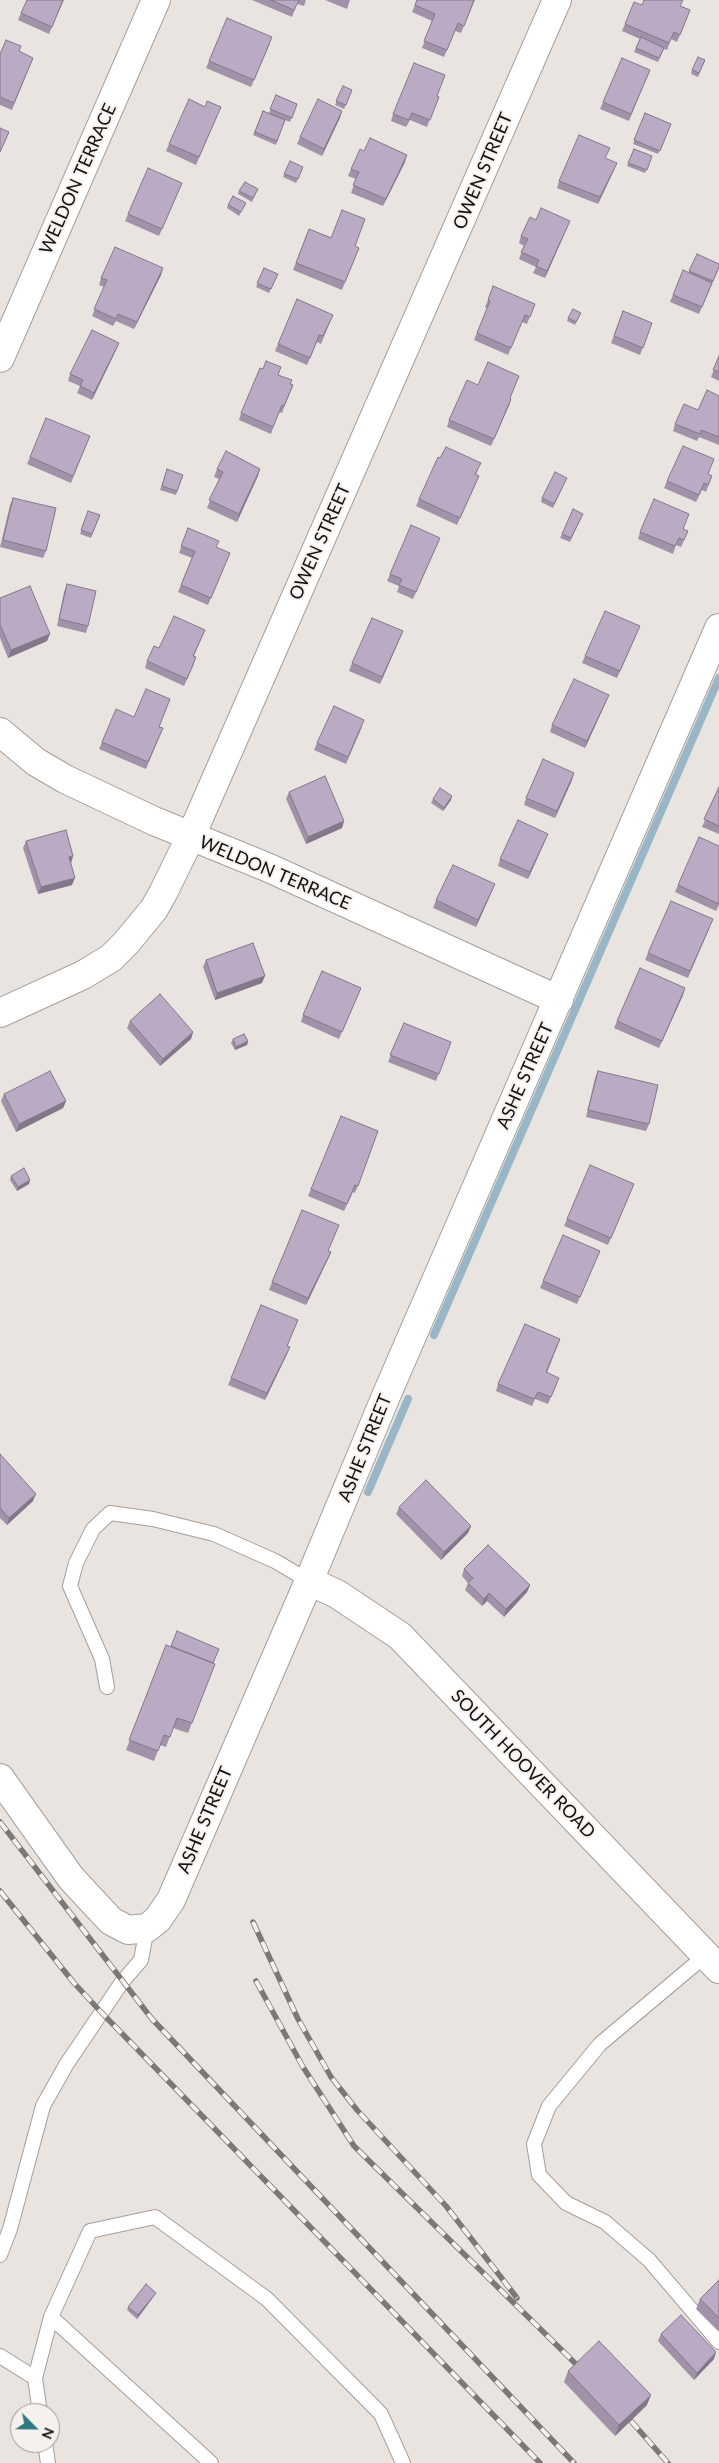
<!DOCTYPE html>
<style>
body{margin:0}
#map{position:relative;width:719px;height:2463px;overflow:hidden;background:#eae4e0;font-family:Lato,sans-serif}
canvas{display:block}
.north{position:absolute;left:10px;top:2403px;width:50px;height:50px;box-sizing:border-box;background:#f7f1ed;border:1px solid #9b9794;border-radius:50%;rotate:113deg;font-size:14px;font-weight:700;line-height:20px;text-align:center;color:#12110f}
.north::after{content:'';display:block;margin:auto;width:18px;height:22px;background:#2f7781;clip-path:polygon(50% 0,100% 100%,50% 72%,0 100%)}
</style>
<div id="map">
<canvas width="719" height="2463"></canvas>
<div class="north">N</div>
</div>
<script>
const context = document.querySelector('canvas').getContext('2d');
context.lineJoin = 'round';
function poly(rows) {
  const path = new Path2D();
  for (const r of rows) {
    path.moveTo(r[0], r[1]);
    for (let i = 2; i < r.length; i += 2) path.lineTo(r[i], r[i + 1]);
  }
  return path;
}
function strokePath(path, color, width, dash) {
  context.strokeStyle = color;
  context.lineWidth = width;
  context.lineCap = dash ? 'butt' : 'round';
  context.setLineDash(dash || []);
  context.stroke(path);
}
function paint(path, color) {
  context.fillStyle = color;
  context.fill(path, 'evenodd');
}
function drawText(font, color, halo, rows, align = 'center') {
  context.font = font + ' Lato,sans-serif';
  context.lineWidth = 4;
  context.setLineDash([]);
  context.textBaseline = 'middle';
  context.strokeStyle = halo;
  context.fillStyle = color;
  for (const [text, x, y, turn = 0] of rows) {
    context.save();
    context.translate(x, y);
    context.rotate((+turn || 0) * Math.PI / 180);
    context.textAlign = isNaN(turn) ? turn : align;
    if (halo) context.strokeText(text, 0, 0);
    context.fillText(text, 0, 0);
    context.restore();
  }
}
const stream = poly([
 [434,1335,719,678],
 [368,1492,408,1399]
]);
const lane = poly([
 [107,1687,102,1659,70,1586,76,1563,93,1529,110,1513,153,1519,214,1534,275,1561,309,1581],
 [706,1955,600,2044,549,2106,534,2144,539,2175,566,2203,605,2222,649,2260,719,2342],
 [0,2255,10,2229,43,2106,66,2065,122,1982,141,1960,147,1928],
 [51,2317,211,2463],
 [0,2356,35,2378,40,2413],
 [35,2378,51,2317,90,2231,155,2217,267,2299,381,2414,403,2463],
 [45,2443,48,2463]
]);
const street = poly([
 [0,358,156,0],
 [0,732,36,762,65,779,154,821,269,868,559,1000],
 [0,1013,83,975,111,958,126,943,154,909,163,893,191,836,557,0],
 [309,1581,337,1594,400,1636,719,1969],
 [0,1778,71,1878,111,1921,128,1930,147,1928,158,1919,171,1900,309,1581,386,1396,719,628]
]);
const rail = poly([
 [0,1822,152,2019,574,2463],
 [0,1891,74,1983,101,2012,540,2463],
 [253,1922,298,2019,331,2077,357,2110,446,2206,517,2298],
 [256,1981,303,2067,354,2146,579,2367],
 [631,2421,668,2463]
]);
const wall = poly([
 [64,0,49,34,18,20,21,13],
 [252,0,306,0,304,6,297,4,292,17],
 [325,0,350,0,347,9],
 [417,0,475,0,461,33,455,31,444,57,422,48,432,21,412,12],
 [642,5,681,6,690,10,677,42,671,39,667,50,664,49,658,62,634,52,640,39,622,31,625,24],
 [270,44,251,87,206,68,209,61],
 [19,52,33,58,12,110,0,105,0,54],
 [705,60,698,77,691,74,692,70],
 [650,70,629,121,600,109,603,102],
 [343,86,352,90,344,109,335,105],
 [276,95,297,104,290,122,285,120,276,145,253,135,263,111,269,113],
 [437,96,439,97,427,127,410,120,406,127,391,121,393,114],
 [205,107,218,114,196,165,166,151,169,144],
 [342,111,322,156,297,144,300,137],
 [645,113,671,124,658,154,633,144],
 [634,149,652,156,645,173,627,166],
 [364,151,405,162,383,206,351,193,356,179,348,176,351,169],
 [606,159,614,170,598,204,557,188,559,181],
 [290,161,302,170,296,183,283,177],
 [182,183,159,236,125,221,128,214],
 [258,189,252,202,238,194,239,191],
 [246,203,239,216,227,208,228,205],
 [536,220,567,228,545,278,533,273,536,267,519,259,524,246,519,243,521,236],
 [309,229,359,248,342,290,293,270],
 [697,254,719,268,699,314,670,302,673,295,689,273],
 [264,268,276,278,269,293,256,287],
 [161,275,134,329,116,321,113,326,92,316,104,287,99,285,101,278],
 [488,300,535,304,527,324,522,322,508,355,474,340,487,308,485,307],
 [623,311,652,323,640,355,611,343],
 [333,315,321,344,317,342,307,365,275,351,278,344],
 [579,317,575,325,567,321,568,318],
 [116,350,92,400,77,393,80,386,68,381,70,374],
 [719,356,719,381,711,377],
 [278,375,293,385,282,413,279,412,271,434,239,420,241,413],
 [519,376,510,398,511,399,509,406,491,446,447,427,449,420,478,385],
 [719,396,719,445,699,437,697,441,673,431,675,424],
 [90,436,71,483,27,464,30,457],
 [440,458,478,470,476,474,479,476,476,483,457,525,416,506,419,499],
 [167,469,183,475,176,495,160,490],
 [217,469,260,469,237,522,207,508,219,479,214,477],
 [708,475,712,476,706,492,702,490,696,502,664,488,667,481],
 [567,478,553,508,541,502,542,498],
 [13,498,46,551,43,558,0,547,10,505],
 [88,511,100,515,91,538,80,534],
 [581,518,570,542,560,538,562,534],
 [188,528,217,547,227,560,208,605,178,592,192,558,179,553],
 [683,529,685,538,681,547,676,545,673,554,638,539,640,532],
 [440,538,413,599,397,592,399,586,387,581,390,574],
 [67,584,88,626,86,633,57,626,64,592],
 [0,598,47,641,8,658,0,638],
 [205,630,194,656,194,664,184,686,145,668,147,661,159,648],
 [637,633,617,678,582,663,585,656],
 [400,638,380,684,349,671,352,663],
 [170,699,159,727,163,728,146,769,99,749,102,742,134,717],
 [606,702,585,748,550,732,552,725],
 [362,727,346,764,314,750,317,743],
 [572,780,555,818,524,805,526,798],
 [719,787,719,834,702,827],
 [289,792,344,821,342,828,306,844,286,799],
 [433,799,451,800,443,811,431,803],
 [26,841,73,856,71,863,72,885,38,894,23,848],
 [545,841,528,879,498,866,500,859],
 [719,846,719,905,716,911,675,892,678,885],
 [492,891,476,927,433,908,436,900],
 [710,927,688,978,645,960,648,953],
 [206,960,262,983,215,1000,203,967],
 [361,988,339,1039,301,1022,303,1015],
 [683,995,659,1048,614,1028,617,1021],
 [130,1021,193,1032,191,1039,160,1066,127,1028],
 [404,1023,451,1042,436,1081,388,1062],
 [233,1039,248,1041,247,1045,235,1050,231,1043],
 [598,1071,649,1124,646,1131,586,1117,595,1078],
 [4,1094,66,1101,63,1108,16,1132,1,1101],
 [378,1131,355,1193,353,1192,344,1211,308,1196,311,1189],
 [11,1176,29,1184,17,1191,10,1180],
 [631,1191,608,1245,564,1226,567,1219],
 [328,1251,331,1252,328,1259,306,1305,269,1290,272,1282],
 [600,1251,577,1304,540,1288,543,1281],
 [295,1327,287,1346,290,1347,287,1354,265,1400,228,1385,231,1378],
 [560,1339,547,1373,556,1385,548,1404,535,1399,532,1406,496,1391,498,1384],
 [0,1454,33,1501,7,1525,0,1518],
 [399,1507,471,1526,468,1533,441,1560,396,1514],
 [464,1569,530,1585,527,1592,504,1617,487,1601,482,1606,465,1590,468,1583,462,1576],
 [166,1645,215,1664,188,1733,173,1728,166,1747,160,1745,154,1761,126,1750],
 [719,2280,719,2332,696,2309,700,2299],
 [154,2296,137,2319,127,2310,128,2307],
 [661,2334,714,2359,694,2380,658,2341],
 [568,2371,647,2405,615,2436,564,2382]
]);
const shadedWall = poly([
 [342,111,340,118,322,156,324,149],
 [407,155,405,162,383,206,386,199],
 [617,163,614,170,598,204,600,197],
 [570,221,567,228,545,278,547,271],
 [163,268,161,275,134,329,137,322],
 [119,343,116,350,92,400,94,393],
 [260,469,258,476,237,522,239,514],
 [403,631,400,638,380,684,382,677],
 [50,634,47,641,8,658,11,650],
 [609,695,606,702,585,748,587,741],
 [574,773,572,780,555,818,557,811],
 [452,796,451,800,443,811,444,808],
 [344,821,342,828,306,844,308,837],
 [548,834,545,841,528,879,530,872],
 [73,856,71,863,69,857],
 [75,878,72,885,38,894,41,887],
 [495,884,492,891,476,927,478,920],
 [265,976,262,983,215,1000,217,993],
 [685,988,683,995,659,1048,662,1041],
 [193,1032,191,1039,160,1066,163,1059],
 [248,1041,247,1045,235,1050,236,1047],
 [66,1101,63,1108,16,1132,19,1124],
 [30,1180,29,1184,17,1191,18,1187],
 [331,1252,328,1259,306,1305,308,1298],
 [290,1347,287,1354,265,1400,267,1393],
 [36,1494,33,1501,7,1525,9,1518],
 [471,1526,468,1533,441,1560,444,1552],
 [530,1585,527,1592,504,1617,506,1609],
 [489,1593,487,1601,482,1606,484,1599],
 [156,2293,154,2296,137,2319,138,2315],
 [716,2352,714,2359,694,2380,697,2373],
 [651,2395,647,2405,615,2436,619,2425]
]);
const building = poly([
 [27,0,63,0,52,27,21,13,27,0],
 [271,0,299,0,294,10,271,0],
 [417,0,474,0,464,26,458,23,447,50,424,41,435,14,415,5,417,0],
 [644,0,683,0,680,6,690,10,680,35,674,32,669,43,625,24,634,2,642,5,644,0],
 [227,18,272,37,254,80,209,61,227,18],
 [641,37,664,48,659,58,636,48,641,37],
 [6,40,21,46,19,51,33,58,14,103,0,97,0,54,6,40],
 [698,57,705,60,699,73,692,70,698,57],
 [622,58,650,70,631,114,603,102,622,58],
 [414,63,445,75,437,96,439,97,430,120,412,113,409,120,393,114,414,63],
 [343,86,352,90,346,105,336,101,343,86],
 [276,95,297,104,292,118,270,109,276,95],
 [189,99,205,107,207,101,221,107,199,157,169,144,189,99],
 [318,99,342,111,324,149,300,137,318,99],
 [263,111,285,120,277,141,255,132,263,111],
 [645,113,671,124,660,151,634,140,645,113],
 [0,128,9,132,0,152,0,128],
 [579,135,610,148,605,158,617,163,600,197,559,181,579,135],
 [370,138,407,155,386,199,353,185,359,172,351,169,360,149,364,151,370,138],
 [634,149,652,156,647,170,628,163,634,149],
 [290,161,303,167,298,179,284,174,290,161],
 [148,168,182,183,162,229,128,214,148,168],
 [245,182,258,189,253,198,239,191,245,182],
 [233,196,246,203,241,212,228,205,233,196],
 [541,208,570,221,547,271,536,266,539,260,521,252,528,239,521,236,530,217,536,220,541,208],
 [342,210,365,219,355,246,359,248,345,282,296,263,309,229,331,238,342,210],
 [115,247,163,268,137,322,118,314,116,319,94,309,107,280,101,278,115,247],
 [697,254,719,264,719,267,713,281,689,271,697,254],
 [264,268,278,274,271,289,257,283,264,268],
 [683,270,712,283,702,307,673,295,683,270],
 [493,286,535,304,530,317,525,315,511,348,477,333,490,301,488,300,493,286],
 [297,299,333,315,323,336,319,335,310,358,278,344,297,299],
 [573,309,581,313,576,322,568,318,573,309],
 [623,311,652,323,643,348,614,336,623,311],
 [92,330,119,343,94,393,80,386,83,380,70,374,92,330],
 [719,356,719,372,713,370,719,356],
 [266,361,281,367,278,375,292,380,290,384,293,385,284,406,282,405,273,427,241,413,260,368,263,369,266,361],
 [488,362,519,376,510,398,511,399,494,439,449,420,467,380,478,385,488,362],
 [707,390,719,396,719,437,701,430,700,434,675,424,684,404,698,410,707,390],
 [46,418,90,436,73,476,30,457,46,418],
 [683,446,714,459,708,474,712,476,708,485,704,483,699,495,667,481,683,446],
 [446,447,481,463,475,474,479,476,460,518,419,499,438,457,440,458,446,447],
 [226,451,260,469,239,514,209,500,223,472,217,469,226,451],
 [167,469,183,475,177,491,162,486,167,469],
 [555,472,567,478,554,504,542,498,555,472],
 [13,498,56,508,46,551,3,540,13,498],
 [654,499,689,514,683,529,688,531,684,540,679,538,675,546,640,532,654,499],
 [573,509,583,514,571,538,562,534,573,509],
 [88,511,100,515,92,534,81,530,88,511],
 [411,525,440,538,416,592,399,585,402,579,390,574,411,525],
 [188,528,219,541,216,547,230,553,211,598,181,585,195,551,181,546,188,528],
 [67,584,96,591,88,626,59,619,67,584],
 [30,586,50,634,11,650,0,625,0,598,30,586],
 [605,611,640,626,620,671,585,656,605,611],
 [174,616,205,630,193,656,196,657,187,679,147,661,154,646,159,648,174,616],
 [372,618,403,631,382,677,352,663,372,618],
 [574,679,609,695,587,741,552,725,574,679],
 [146,689,170,699,159,727,163,728,148,762,102,742,116,709,134,717,146,689],
 [334,706,364,720,348,757,317,743,334,706],
 [543,759,574,773,557,811,526,798,543,759],
 [325,776,344,821,308,837,289,792,325,776],
 [719,787,719,826,704,819,719,787],
 [440,788,452,796,444,808,433,799,440,788],
 [518,820,548,834,530,872,500,859,518,820],
 [66,830,73,856,69,857,75,878,41,887,26,841,66,830],
 [699,837,719,846,719,904,678,885,699,837],
 [453,865,495,884,478,920,436,900,453,865],
 [671,901,713,919,690,971,648,953,671,901],
 [253,943,265,976,217,993,206,960,253,943],
 [640,968,685,988,662,1041,617,1021,640,968],
 [322,971,361,988,342,1032,303,1015,322,971],
 [160,994,193,1032,163,1059,130,1021,160,994],
 [404,1023,451,1042,439,1074,390,1055,404,1023],
 [244,1034,248,1041,236,1047,233,1039,244,1034],
 [50,1071,66,1101,19,1124,4,1094,50,1071],
 [598,1071,658,1085,649,1124,588,1110,598,1071],
 [341,1116,378,1131,358,1186,355,1185,347,1204,311,1189,341,1116],
 [590,1165,634,1184,611,1238,567,1219,590,1165],
 [24,1168,30,1180,18,1187,11,1176,24,1168],
 [302,1210,339,1225,328,1251,331,1252,308,1298,272,1282,302,1210],
 [563,1235,600,1251,580,1297,543,1281,563,1235],
 [261,1305,298,1320,287,1346,290,1347,267,1393,231,1378,261,1305],
 [525,1324,560,1339,546,1372,559,1378,551,1397,538,1392,534,1399,498,1384,525,1324],
 [0,1454,36,1494,9,1518,0,1508,0,1454],
 [426,1480,471,1526,444,1552,399,1507,426,1480],
 [488,1545,530,1585,506,1609,489,1593,484,1599,468,1583,473,1578,464,1569,488,1545],
 [177,1631,219,1649,213,1663,171,1646,177,1631],
 [166,1645,215,1664,192,1723,177,1718,170,1737,164,1735,158,1751,129,1740,166,1645],
 [719,2280,719,2318,700,2299,719,2280],
 [146,2284,156,2293,138,2315,128,2307,146,2284],
 [681,2315,716,2352,697,2373,661,2334,681,2315],
 [599,2341,651,2395,619,2425,568,2371,599,2341]
]);
const streetNames = [
 ["OWEN STREET",483,171,-67],
 ["WELDON TERRACE",78,179,-66],
 ["OWEN STREET",320,542,-66],
 ["WELDON TERRACE",275,873,23],
 ["ASHE STREET",525,1076,-66],
 ["ASHE STREET",365,1448,-68],
 ["SOUTH HOOVER ROAD",523,1764,46],
 ["ASHE STREET",205,1820,-67]
];
strokePath(stream, '#98b6c6', 8);
strokePath(lane, '#a49f9b', 16);
strokePath(street, '#a49f9b', 30);
strokePath(lane, '#fff', 14);
strokePath(street, '#fff', 28);
strokePath(rail, '#7c7875', 5.5);
strokePath(rail, '#f7f1ed', 4, [11]);
paint(wall, '#a192a9');
paint(shadedWall, '#837789');
paint(building, '#bbaac4');
strokePath(building, '#837789', 1);
drawText('18px', '#12110f', '#f7f1ed', streetNames);
</script>
